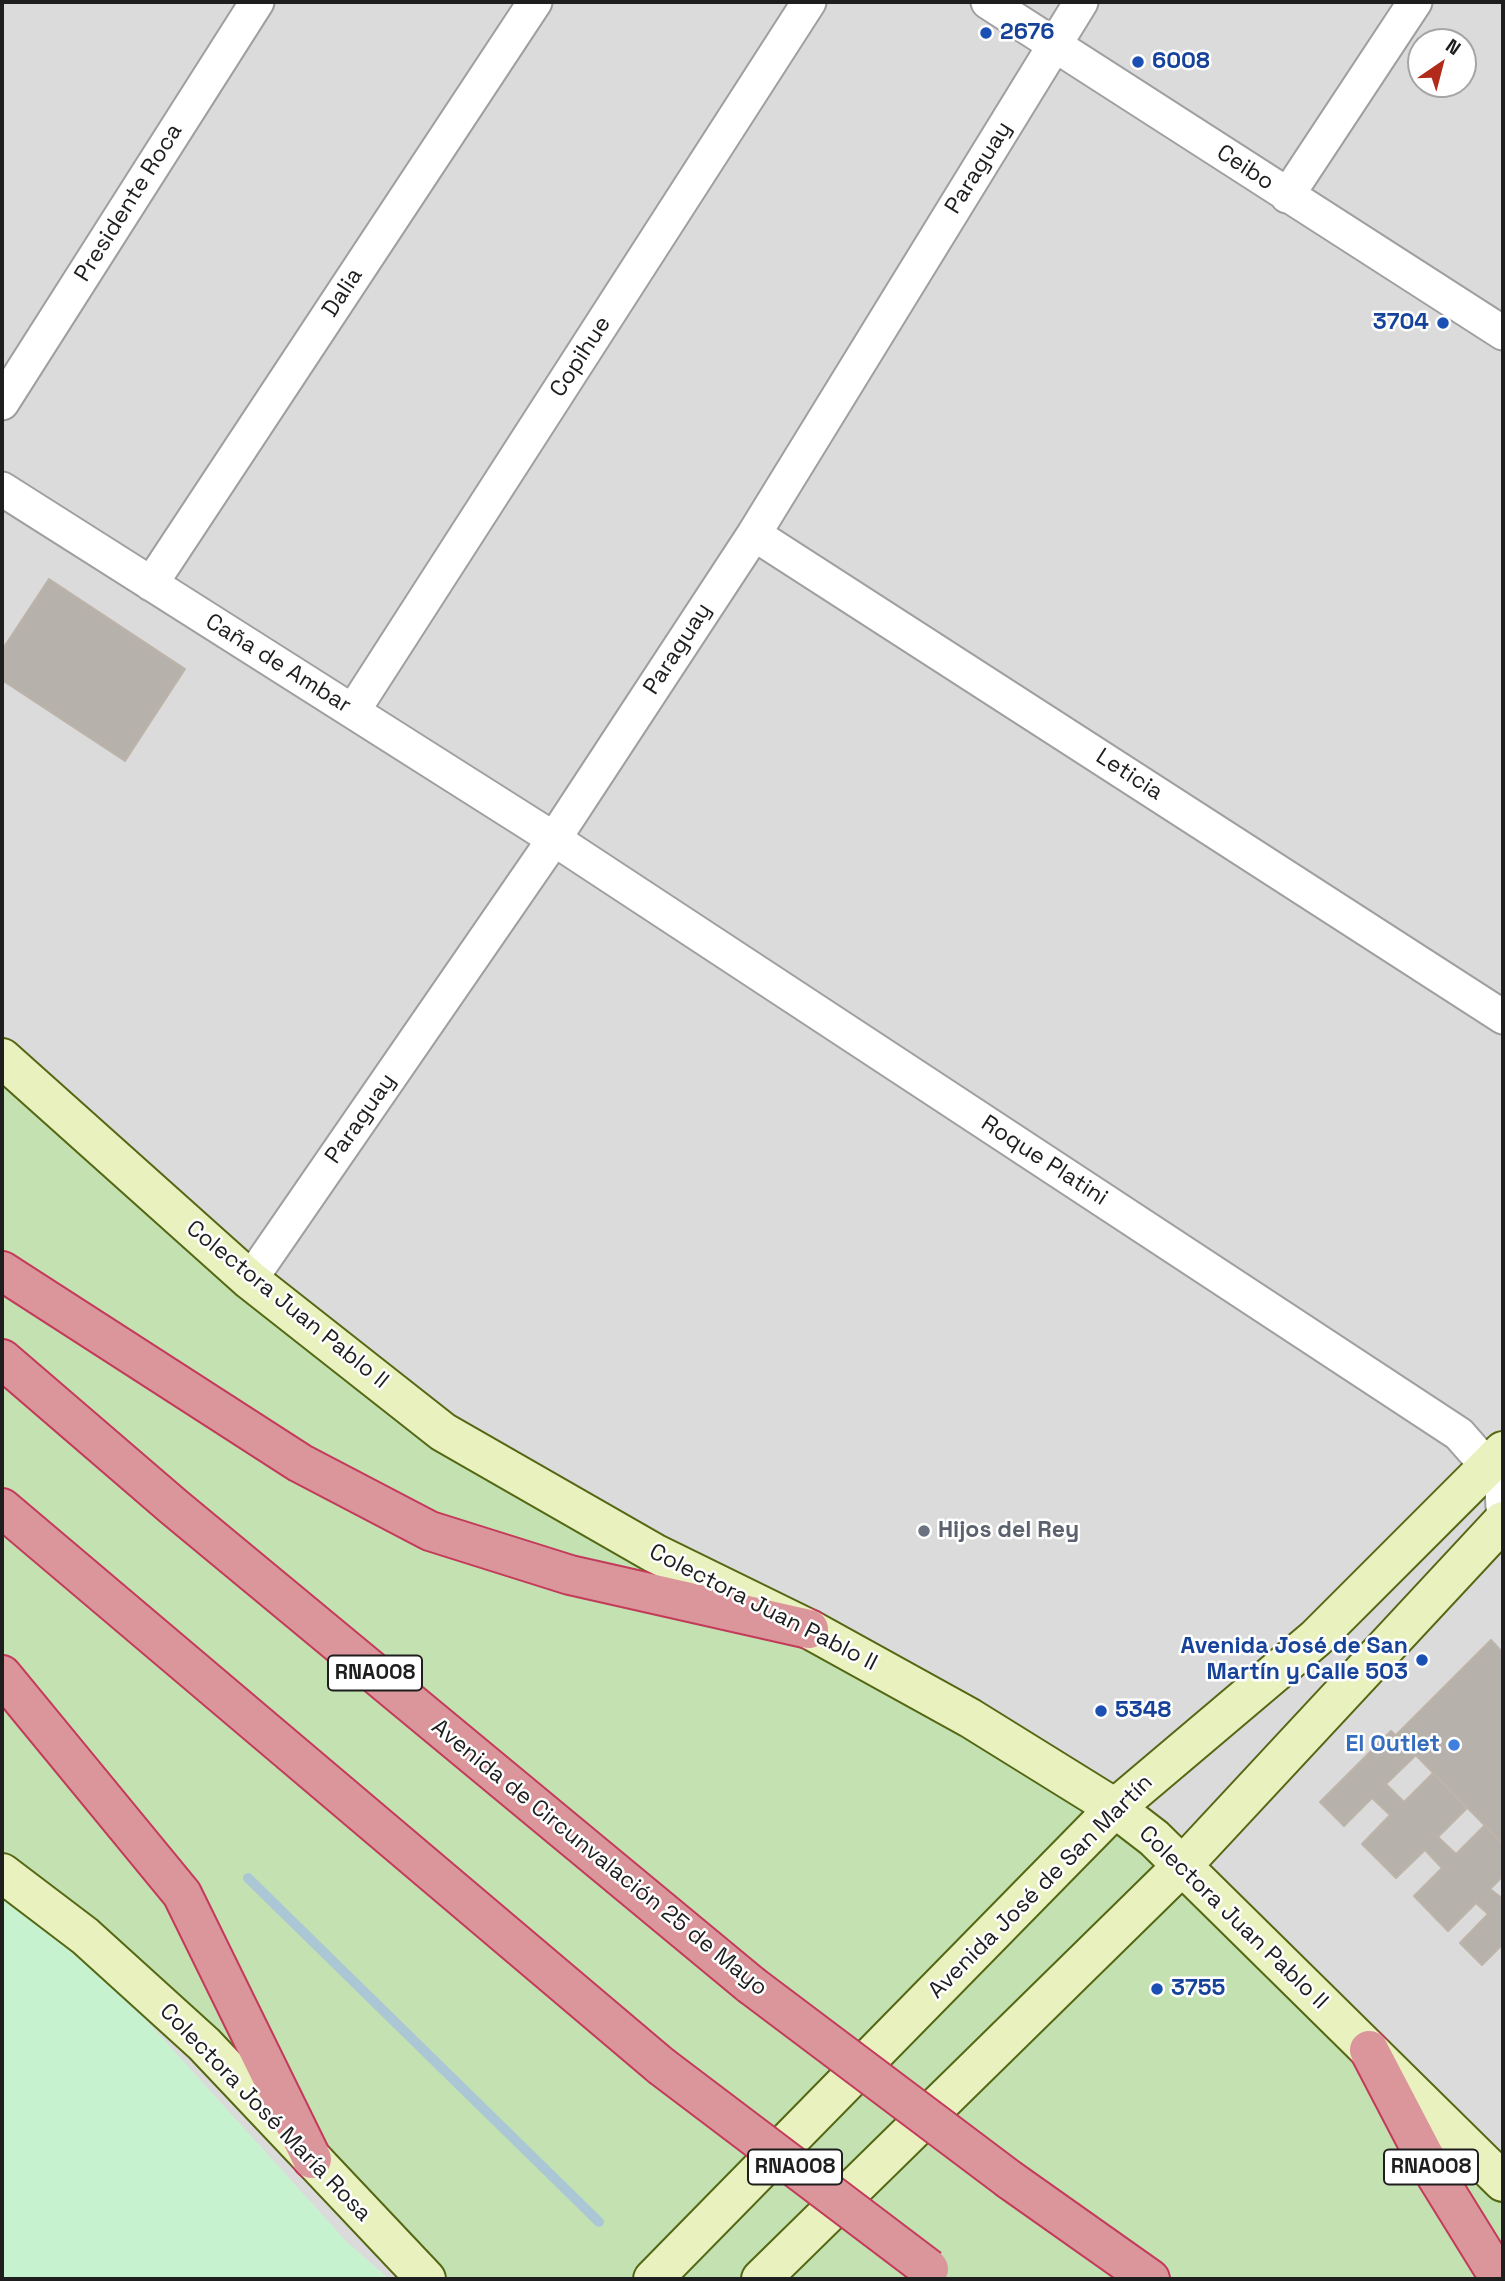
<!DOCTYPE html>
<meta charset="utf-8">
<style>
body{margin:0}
#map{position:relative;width:1505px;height:2281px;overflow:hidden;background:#edece5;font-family:"Space Grotesk",sans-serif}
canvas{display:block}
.frame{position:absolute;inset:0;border:4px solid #1e1e1e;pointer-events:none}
.north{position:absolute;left:1407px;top:28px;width:70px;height:70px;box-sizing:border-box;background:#fff;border:2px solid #a5a5a5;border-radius:50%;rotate:35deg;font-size:19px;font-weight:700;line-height:28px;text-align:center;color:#1e1e1e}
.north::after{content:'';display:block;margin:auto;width:24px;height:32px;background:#b22a19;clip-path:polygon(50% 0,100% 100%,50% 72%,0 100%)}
</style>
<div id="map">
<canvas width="1505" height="2281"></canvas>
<div class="frame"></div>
<div class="north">N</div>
</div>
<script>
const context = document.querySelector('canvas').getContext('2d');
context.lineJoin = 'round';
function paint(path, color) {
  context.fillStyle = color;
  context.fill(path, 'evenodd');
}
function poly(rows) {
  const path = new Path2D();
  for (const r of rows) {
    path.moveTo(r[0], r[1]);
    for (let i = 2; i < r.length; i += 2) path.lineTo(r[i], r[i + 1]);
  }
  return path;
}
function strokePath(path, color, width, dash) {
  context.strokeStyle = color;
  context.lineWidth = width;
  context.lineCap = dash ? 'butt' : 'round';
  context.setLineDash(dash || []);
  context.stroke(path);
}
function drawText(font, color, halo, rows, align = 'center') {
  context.font = font + ' "Space Grotesk",sans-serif';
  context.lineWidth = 5;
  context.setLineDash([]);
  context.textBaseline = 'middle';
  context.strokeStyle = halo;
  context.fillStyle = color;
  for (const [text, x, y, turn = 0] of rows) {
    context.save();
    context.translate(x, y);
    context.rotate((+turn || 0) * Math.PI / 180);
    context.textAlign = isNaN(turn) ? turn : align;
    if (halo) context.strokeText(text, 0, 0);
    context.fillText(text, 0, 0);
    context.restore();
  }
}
const residential = poly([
 [2,2,1503,2,1503,2279,2,2279],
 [1421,42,1463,42,1463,84,1421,84]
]);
const grass = poly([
 [2,1058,443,1432,1115,1808,1503,2182,1503,2279,425,2279,2,1873]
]);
const park = poly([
 [2,1896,56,1935,119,1990,347,2242,389,2279,2,2279]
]);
const stream = poly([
 [248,1878,599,2222]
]);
const building = poly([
 [49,579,185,669,125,761,2,680,2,650,49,579],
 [1491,1640,1503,1653,1503,1844,1396,1735,1491,1640],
 [1391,1731,1416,1755,1386,1784,1404,1802,1433,1773,1467,1808,1438,1837,1456,1854,1485,1825,1503,1844,1503,1876,1490,1889,1503,1899,1503,1944,1482,1965,1460,1943,1488,1914,1476,1903,1448,1931,1414,1896,1442,1868,1425,1850,1396,1878,1362,1844,1390,1815,1372,1798,1344,1826,1320,1802,1391,1731]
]);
const street = poly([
 [988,2,1503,333],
 [1287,196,1415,2],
 [2,403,257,2],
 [2,489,554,839,1459,1434,1496,1476,1502,1490,1503,1507],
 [754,534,1503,1017],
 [151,584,535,2],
 [353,711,809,2],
 [250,1280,554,839,754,534,1081,2]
]);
const secondary = poly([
 [2,1058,250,1280,443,1432,654,1553,809,1629,970,1718,1115,1808,1154,1838,1503,2182],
 [2,1873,85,1936,204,2044,426,2279],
 [653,2279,1115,1808,1316,1638,1503,1451],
 [761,2279,1182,1866,1503,1521]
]);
const highway = poly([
 [2,1271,300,1463,430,1531,570,1575,809,1629],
 [2,1359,174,1507,751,1985],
 [2,1508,661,2066],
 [2,1675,182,1894,312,2159],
 [1369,2050,1427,2161,1500,2279],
 [1010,2180,1150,2279]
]);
const highwayBridge = poly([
 [751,1985,1010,2180],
 [661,2066,929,2269]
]);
const markers = [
 [986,33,7,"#1a4fb4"],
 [1138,62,7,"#1a4fb4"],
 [1443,323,7,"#1a4fb4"],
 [924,1531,7,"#6b7280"],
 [1422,1660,7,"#1a4fb4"],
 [1101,1711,7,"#1a4fb4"],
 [1454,1745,7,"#3f7fe0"],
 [1157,1989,7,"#1a4fb4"]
];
const shields = [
 [375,1673,94],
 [795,2167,94],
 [1431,2167,94]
];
const shieldNames = [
 ["RNA008",375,1673],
 ["RNA008",795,2167],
 ["RNA008",1431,2167]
];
const transitNames = [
 ["2676",1000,33],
 ["6008",1152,62],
 ["3704",1429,323,"right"],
 ["Avenida José de San",1408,1647,"right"],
 ["Martín y Calle 503",1408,1673,"right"],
 ["5348",1115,1711],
 ["3755",1171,1989]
];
const streetNames = [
 ["Paraguay",979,168,-58],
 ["Ceibo",1245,168,33],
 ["Presidente Roca",129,203,-58],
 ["Dalia",343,293,-57],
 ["Copihue",581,357,-57],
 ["Paraguay",678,649,-57],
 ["Caña de Ambar",278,664,32],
 ["Leticia",1129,775,33],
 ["Paraguay",361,1119,-55],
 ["Roque Platini",1044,1161,33],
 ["Colectora Juan Pablo II",287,1305,39],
 ["Colectora Juan Pablo II",763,1608,27],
 ["Avenida de Circunvalación 25 de Mayo",599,1858,39],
 ["Avenida José de San Martín",1041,1887,-45],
 ["Colectora Juan Pablo II",1233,1918,44],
 ["Colectora José María Rosa",265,2113,46]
];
const worshipNames = [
 ["Hijos del Rey",938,1531]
];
const shopNames = [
 ["El Outlet",1440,1745]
];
paint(residential, '#dcdbdb');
paint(grass, '#c3e1b1');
paint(park, '#c7f2cf');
strokePath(stream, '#abc7d6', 10);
paint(building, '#b6b1ab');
strokePath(building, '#bdb4a9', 2);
strokePath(street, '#9f9f9f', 37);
strokePath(secondary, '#546713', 42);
strokePath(highway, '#c33a5a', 42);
strokePath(street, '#fff', 33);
strokePath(secondary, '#e9f1bf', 38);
strokePath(highway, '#db969b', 38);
strokePath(highwayBridge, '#c33a5a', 42, []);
strokePath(highwayBridge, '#db969b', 38);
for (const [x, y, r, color] of markers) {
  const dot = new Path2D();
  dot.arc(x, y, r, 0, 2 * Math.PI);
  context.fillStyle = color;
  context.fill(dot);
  strokePath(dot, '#fff', 2.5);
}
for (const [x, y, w] of shields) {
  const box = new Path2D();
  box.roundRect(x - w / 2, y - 17.5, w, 35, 5);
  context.fillStyle = '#fff';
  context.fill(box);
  strokePath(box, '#1e1e1e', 2);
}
drawText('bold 21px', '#1e1e1e', null, shieldNames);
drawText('bold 23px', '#164399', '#fff', transitNames, 'left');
drawText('23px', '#1e1e1e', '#fff', streetNames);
drawText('bold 23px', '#5b616d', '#fff', worshipNames, 'left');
drawText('bold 23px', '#366cbe', '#fff', shopNames, 'right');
</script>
